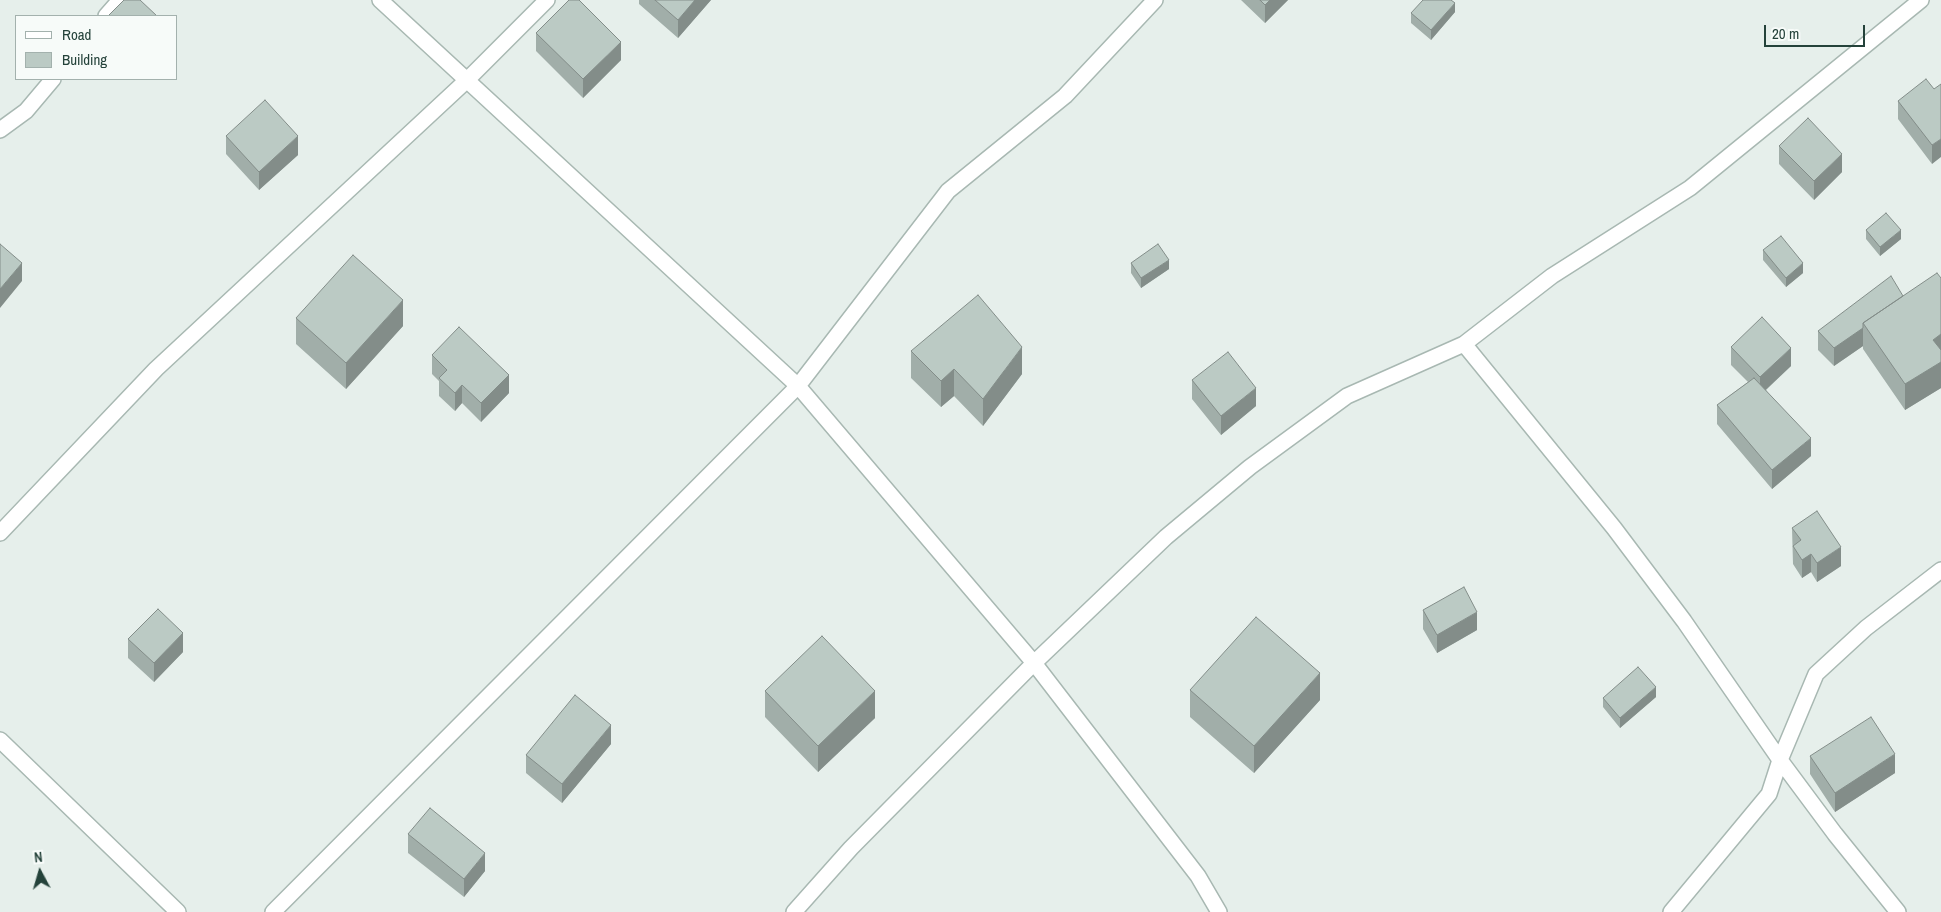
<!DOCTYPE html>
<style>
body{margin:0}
#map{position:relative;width:1941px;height:912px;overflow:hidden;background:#e6efeb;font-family:"Archivo Narrow",sans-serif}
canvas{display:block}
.legend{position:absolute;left:15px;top:15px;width:162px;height:65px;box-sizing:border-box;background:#f7fbf9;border:1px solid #a3b1ad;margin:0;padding:6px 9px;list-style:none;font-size:15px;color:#24423a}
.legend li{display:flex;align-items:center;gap:10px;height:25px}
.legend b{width:25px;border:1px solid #a3b1ad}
.north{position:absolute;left:15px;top:847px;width:50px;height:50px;-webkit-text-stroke:4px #f7fbf9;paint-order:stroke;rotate:354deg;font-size:14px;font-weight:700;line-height:20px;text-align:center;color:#24423a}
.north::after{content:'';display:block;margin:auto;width:18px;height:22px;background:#24423a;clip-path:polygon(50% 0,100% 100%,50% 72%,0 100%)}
.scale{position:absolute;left:1764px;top:25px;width:101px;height:22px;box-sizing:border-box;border:2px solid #24423a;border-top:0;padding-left:6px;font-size:15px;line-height:18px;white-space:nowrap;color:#24423a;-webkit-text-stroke:4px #f7fbf9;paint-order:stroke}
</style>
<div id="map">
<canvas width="1941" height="912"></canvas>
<ul class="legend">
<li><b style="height:6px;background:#fff"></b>Road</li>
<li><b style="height:14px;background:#bbcac4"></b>Building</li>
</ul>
<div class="north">N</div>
<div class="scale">20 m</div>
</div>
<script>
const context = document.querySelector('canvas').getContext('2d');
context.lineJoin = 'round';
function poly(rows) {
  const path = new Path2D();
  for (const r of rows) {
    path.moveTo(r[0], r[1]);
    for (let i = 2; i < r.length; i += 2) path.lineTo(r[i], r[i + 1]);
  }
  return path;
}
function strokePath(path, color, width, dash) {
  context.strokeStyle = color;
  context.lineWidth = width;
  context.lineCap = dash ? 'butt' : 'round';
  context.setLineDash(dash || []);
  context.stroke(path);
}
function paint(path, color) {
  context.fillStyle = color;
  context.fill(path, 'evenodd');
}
const minor = poly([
 [380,0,798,386,1034,663,1198,876,1219,912],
 [106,16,120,0],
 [0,130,26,111,53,79],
 [1464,344,1614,528,1684,621,1780,760,1835,834,1898,912],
 [0,533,156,369,466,81,547,0],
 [0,740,178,912],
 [273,912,798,386,948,191,1065,96,1155,0],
 [794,912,851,848,1034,663,1166,537,1250,467,1347,396,1464,344,1552,276,1690,188,1921,0],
 [1671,912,1769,794,1780,760,1816,674,1866,628,1941,570]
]);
const wall = poly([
 [639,0,711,0,678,38,639,4],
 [1241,0,1288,0,1265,23],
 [1455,12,1431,40,1411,23,1411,13],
 [536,33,621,60,583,98,536,51],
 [1934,89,1932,164,1898,119,1898,101],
 [226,136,298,155,259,190,226,154],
 [1779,146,1842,172,1814,200,1779,164],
 [1866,230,1901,239,1880,256,1866,239],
 [1763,250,1803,273,1786,287,1763,260],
 [1131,263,1169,269,1141,288,1131,273],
 [1941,278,1941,388,1905,410,1863,349,1863,346,1834,366,1818,350,1818,331,1903,296],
 [296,318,403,326,346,389,296,344],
 [1731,347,1791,366,1766,390,1811,456,1772,489,1717,424,1717,405,1748,382,1731,365],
 [911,351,1022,374,983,426,954,396,941,407,911,378],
 [432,355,509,393,481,422,462,403,455,411,439,396,439,381,432,374],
 [1192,380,1256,406,1221,435,1192,399],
 [1792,528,1841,566,1817,582,1811,572,1802,578,1793,564],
 [1423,610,1477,630,1437,653,1423,629],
 [128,639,183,652,154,682,128,658],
 [1190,690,1320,700,1254,773,1190,717],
 [765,691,875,718,818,772,765,717],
 [1656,697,1620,728,1603,707,1603,698],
 [611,744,562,803,526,773,526,755],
 [1810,756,1895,773,1835,812,1810,774],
 [408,834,485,871,464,897,408,853]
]);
const shadedWall = poly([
 [695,0,711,0,678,38,678,20],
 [1270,0,1288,0,1265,23,1265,5],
 [1455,3,1455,12,1431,40,1431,30],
 [621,42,621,60,583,98,583,79],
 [298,136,298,155,259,190,259,172],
 [1941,139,1941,157,1932,164,1932,145],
 [1842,154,1842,172,1814,200,1814,181],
 [1901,230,1901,239,1880,256,1880,247],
 [1169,260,1169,269,1141,288,1141,278],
 [22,263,22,281,0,308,0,289],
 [1803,263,1803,273,1786,287,1786,278],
 [403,300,403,326,346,389,346,363],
 [1863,328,1863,346,1834,366,1834,348],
 [1941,334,1941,360,1933,340],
 [1022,347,1022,374,983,426,983,399],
 [1791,348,1791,366,1760,395,1760,377],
 [1941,362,1941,388,1905,410,1905,384],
 [954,369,954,396,941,407,941,381],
 [509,375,509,393,481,422,481,403],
 [462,385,462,403,455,411,455,393],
 [1256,388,1256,406,1221,435,1221,416],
 [1811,438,1811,456,1772,489,1772,470],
 [1841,547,1841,566,1817,582,1817,563],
 [1811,554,1811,572,1802,578,1802,560],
 [1477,612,1477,630,1437,653,1437,635],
 [183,633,183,652,154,682,154,663],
 [1320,673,1320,700,1254,773,1254,746],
 [1656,687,1656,697,1620,728,1620,718],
 [875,691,875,718,818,772,818,746],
 [611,725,611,744,562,803,562,784],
 [1895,754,1895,773,1835,812,1835,793],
 [485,853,485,871,464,897,464,879]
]);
const building = poly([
 [124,0,140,0,157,16,108,16,124,0],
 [569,0,579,0,621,42,583,79,536,33,569,0],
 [655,0,695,0,678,20,655,0],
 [1260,0,1270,0,1265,5,1260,0],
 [1423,0,1451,0,1455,3,1431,30,1411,13,1423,0],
 [1926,79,1934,89,1941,84,1941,139,1932,145,1898,101,1926,79],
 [265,100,298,136,259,172,226,136,265,100],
 [1808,118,1842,154,1814,181,1779,146,1808,118],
 [1886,213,1901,230,1880,247,1866,230,1886,213],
 [1781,236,1803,263,1786,278,1763,250,1781,236],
 [0,244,22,263,0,289,0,244],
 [1158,244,1169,260,1141,278,1131,263,1158,244],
 [353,255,403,300,346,363,296,318,353,255],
 [1937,273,1941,278,1941,334,1933,340,1941,350,1941,362,1905,384,1863,323,1937,273],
 [1891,276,1903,296,1863,323,1863,328,1834,348,1818,331,1891,276],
 [978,295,1022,347,983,399,954,369,941,381,911,351,978,295],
 [1762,317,1791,348,1760,377,1731,347,1762,317],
 [459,327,509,375,481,403,462,385,455,393,439,378,447,370,432,355,459,327],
 [1228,352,1256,388,1221,416,1192,380,1228,352],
 [1754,378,1811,438,1772,470,1717,405,1754,378],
 [1817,511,1841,547,1817,563,1811,554,1802,560,1793,546,1801,540,1792,528,1817,511],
 [1464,587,1477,612,1437,635,1423,610,1464,587],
 [158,609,183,633,154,663,128,639,158,609],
 [1256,617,1320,673,1254,746,1190,690,1256,617],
 [822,636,875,691,818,746,765,691,822,636],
 [1638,667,1656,687,1620,718,1603,698,1638,667],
 [575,695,611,725,562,784,526,755,575,695],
 [1871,717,1895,754,1835,793,1810,756,1871,717],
 [430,808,485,853,464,879,408,834,430,808]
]);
strokePath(minor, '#a8b8b2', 18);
strokePath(minor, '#fff', 15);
paint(wall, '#a1aea9');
paint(shadedWall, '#838d89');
paint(building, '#bbcac4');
strokePath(building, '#838d89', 1);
</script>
